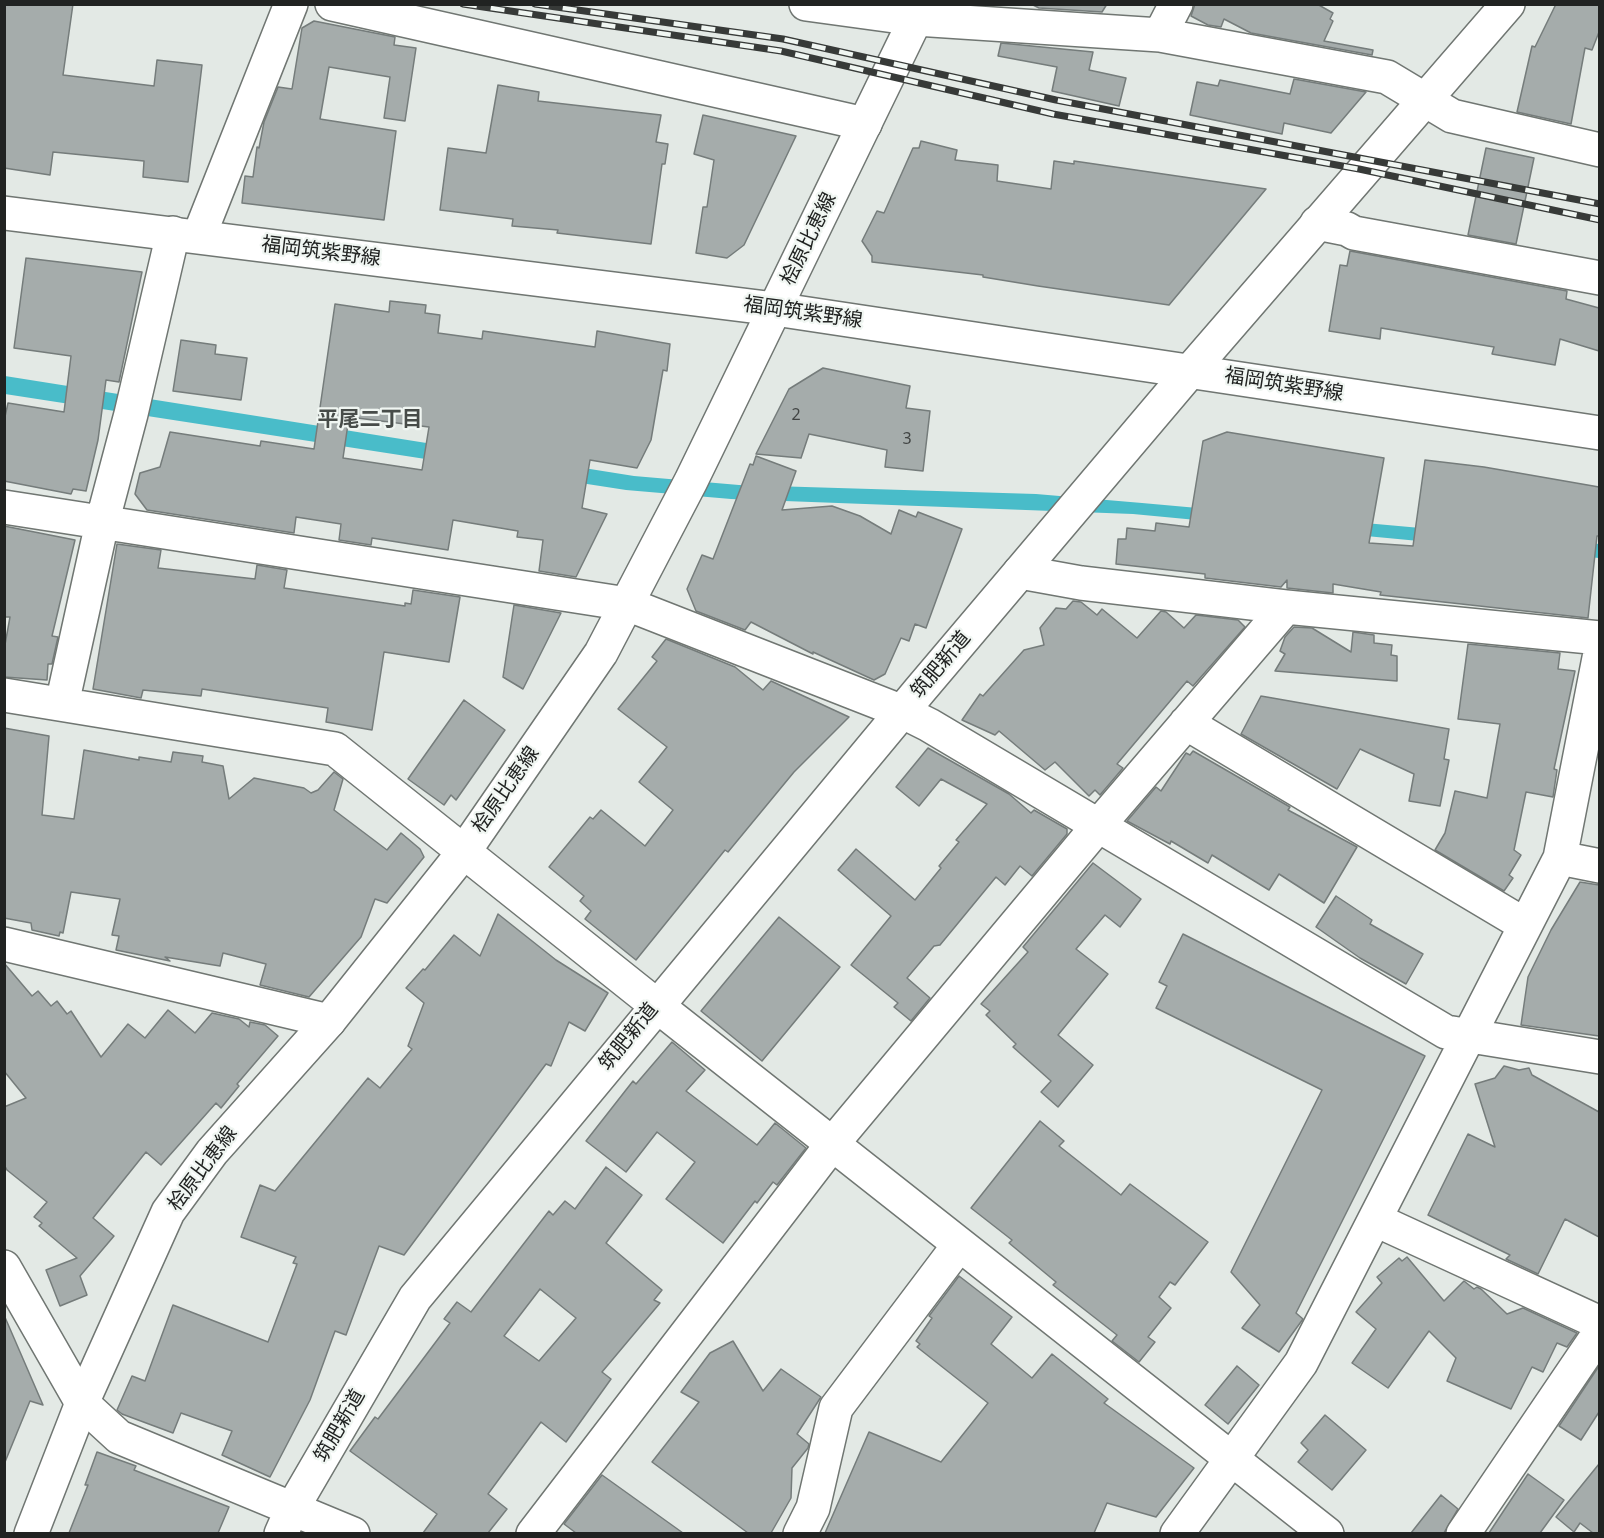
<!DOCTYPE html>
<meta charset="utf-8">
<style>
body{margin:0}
#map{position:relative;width:1604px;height:1538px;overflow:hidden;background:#e3e9e5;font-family:"Noto Sans",sans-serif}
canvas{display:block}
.frame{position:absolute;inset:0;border:6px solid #212322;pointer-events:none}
</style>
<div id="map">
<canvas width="1604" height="1538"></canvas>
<div class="frame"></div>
</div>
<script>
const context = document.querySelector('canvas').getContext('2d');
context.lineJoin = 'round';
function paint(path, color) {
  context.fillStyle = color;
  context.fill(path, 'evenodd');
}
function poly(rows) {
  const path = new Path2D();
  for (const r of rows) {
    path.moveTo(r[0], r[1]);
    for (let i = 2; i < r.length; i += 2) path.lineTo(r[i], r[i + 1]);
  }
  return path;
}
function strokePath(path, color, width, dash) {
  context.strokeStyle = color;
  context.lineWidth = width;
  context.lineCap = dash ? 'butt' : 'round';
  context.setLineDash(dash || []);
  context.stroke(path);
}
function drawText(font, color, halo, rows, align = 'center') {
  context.font = font + ' "Noto Sans","Noto Sans JP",sans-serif';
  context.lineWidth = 4.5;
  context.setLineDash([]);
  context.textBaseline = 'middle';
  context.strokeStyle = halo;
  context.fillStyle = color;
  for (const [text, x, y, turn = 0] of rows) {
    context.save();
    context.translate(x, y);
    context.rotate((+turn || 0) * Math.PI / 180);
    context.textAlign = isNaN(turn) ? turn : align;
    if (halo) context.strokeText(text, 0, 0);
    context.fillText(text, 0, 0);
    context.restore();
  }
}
const water = poly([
 [5,376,634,476,739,485,1036,494,1142,503,1599,544,1599,558,1133,514,731,499,626,490,5,394]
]);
const building = poly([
 [4,4,73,4,63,75,154,86,157,60,202,65,188,182,143,177,144,161,53,152,50,175,4,168,4,4],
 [1031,4,1107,4,1102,12,1039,8,1031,4],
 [1195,4,1317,4,1333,13,1330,19,1333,21,1324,41,1373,50,1372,55,1251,33,1224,19,1221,27,1208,25,1191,16,1195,4],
 [1556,4,1599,4,1599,32,1592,50,1585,48,1571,124,1517,112,1532,46,1535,47,1556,4],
 [314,21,395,37,394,45,416,48,405,121,384,118,390,77,329,67,320,119,396,131,384,220,242,203,245,176,253,177,257,147,259,148,264,122,278,87,292,89,302,28,314,21],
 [1001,43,1093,52,1089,70,1126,78,1119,106,1052,91,1057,67,998,56,1001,43],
 [1294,79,1366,92,1331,133,1284,123,1282,134,1190,115,1197,82,1218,86,1220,80,1290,94,1294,79],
 [498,85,539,92,538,101,661,115,656,142,668,144,665,164,662,164,651,244,557,233,558,230,512,226,513,219,440,210,448,148,486,153,498,85],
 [703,115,796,136,744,245,727,258,696,253,703,207,707,207,714,160,694,154,703,115],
 [921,141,957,150,955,160,998,165,997,181,1051,189,1054,161,1074,164,1074,161,1266,189,1169,305,1038,286,983,277,983,275,872,262,872,256,862,241,877,211,884,213,913,148,919,148,921,141],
 [1486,148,1534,158,1516,244,1468,235,1486,148],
 [1350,251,1567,291,1566,299,1599,308,1599,351,1560,339,1555,365,1492,354,1494,347,1381,328,1380,339,1329,331,1340,265,1347,266,1350,251],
 [26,258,142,272,119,382,106,380,98,440,86,491,73,489,71,494,4,481,4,421,8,403,64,412,71,356,14,348,26,258],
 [390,301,426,305,425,313,440,315,438,333,482,339,483,331,595,347,597,331,670,344,667,371,663,370,651,440,637,468,590,460,582,508,607,514,576,577,539,571,543,540,517,537,518,531,453,520,448,550,372,538,371,545,339,540,341,524,296,517,294,533,147,510,135,494,140,473,160,467,170,432,260,446,261,441,314,449,335,304,389,312,390,301],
 [349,417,429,427,422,470,343,458,349,417],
 [181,340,216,345,215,354,247,358,241,400,173,391,181,340],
 [823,368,910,386,906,408,930,411,923,471,885,467,887,450,809,434,801,458,756,454,789,389,823,368],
 [1227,432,1384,458,1369,543,1413,546,1425,460,1484,467,1599,487,1599,536,1597,536,1588,618,1380,595,1381,592,1333,584,1333,593,1287,588,1287,580,1281,587,1205,578,1205,574,1116,564,1118,539,1126,539,1127,528,1155,531,1156,523,1189,527,1203,441,1227,432],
 [756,456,796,471,782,510,832,506,860,516,891,534,899,510,916,517,918,512,962,529,926,628,915,624,909,641,901,638,885,674,874,680,813,652,813,654,751,622,745,630,696,611,687,589,702,555,713,559,750,464,753,465,756,456],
 [4,526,75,540,52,636,58,637,52,664,48,664,47,680,4,677,4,650,10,617,4,617,4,526],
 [117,544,161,550,158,568,255,579,257,565,287,570,284,588,405,606,405,603,411,604,413,590,460,597,449,662,384,652,372,730,326,722,328,708,202,689,201,696,143,690,141,698,93,689,117,544],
 [1073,601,1081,602,1097,615,1102,609,1137,638,1161,611,1166,612,1184,628,1196,615,1238,620,1245,627,1193,686,1187,681,1117,764,1123,768,1100,795,1095,790,1089,796,1055,762,1045,770,999,731,995,735,962,720,980,694,983,696,1024,650,1044,645,1040,628,1056,608,1066,609,1073,601],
 [514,605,561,613,523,689,503,677,514,605],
 [1294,627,1312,628,1351,652,1353,632,1374,635,1374,643,1392,645,1391,655,1397,656,1397,681,1275,671,1285,654,1280,651,1285,637,1294,627],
 [666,639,735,667,763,690,771,681,849,717,794,772,728,852,725,850,636,960,585,919,591,911,580,901,584,896,549,867,590,817,593,819,601,810,645,846,673,810,639,782,667,747,618,709,657,661,652,657,666,639],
 [1468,644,1560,653,1558,669,1575,671,1554,769,1557,770,1553,797,1526,792,1514,850,1521,855,1509,875,1513,878,1504,891,1435,850,1445,833,1455,791,1487,798,1500,724,1458,719,1468,644],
 [1261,696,1449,729,1444,759,1449,760,1440,806,1409,801,1414,774,1360,749,1337,789,1241,734,1261,696],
 [464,700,505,730,456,800,451,795,444,805,408,779,464,700],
 [4,728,49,736,42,815,74,819,84,750,139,760,139,757,171,762,173,752,203,756,202,762,223,766,229,799,254,778,304,788,311,793,318,790,334,772,343,779,334,810,387,850,401,833,420,849,424,857,387,903,375,899,361,937,309,997,260,985,266,964,223,953,220,966,165,957,170,961,116,950,119,936,112,935,120,899,71,892,63,933,60,932,59,936,32,930,31,923,4,918,4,728],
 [928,748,1009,794,1031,813,1034,810,1067,829,1067,834,1032,876,1020,866,1005,885,996,877,940,945,934,946,907,978,930,998,911,1021,894,1007,898,1003,851,965,891,916,838,870,856,849,915,900,941,868,939,866,959,842,956,840,987,804,941,779,919,806,896,787,928,748],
 [1193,751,1290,807,1288,810,1357,847,1324,903,1279,874,1269,890,1212,855,1208,863,1171,841,1170,844,1127,821,1156,787,1161,791,1186,753,1190,755,1193,751],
 [1093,863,1141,899,1120,927,1105,915,1076,949,1108,974,1058,1035,1093,1065,1058,1107,1041,1092,1051,1081,1013,1047,1016,1044,986,1015,990,1011,981,1004,1028,952,1023,947,1093,863],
 [1580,882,1599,885,1599,1036,1521,1025,1528,977,1551,930,1580,882],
 [1336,896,1372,920,1370,924,1423,954,1406,984,1360,958,1316,927,1336,896],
 [498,914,556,960,608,993,585,1031,569,1022,551,1066,546,1064,404,1255,379,1246,346,1335,335,1331,310,1400,270,1477,222,1455,232,1431,181,1413,173,1433,122,1414,117,1410,132,1376,145,1381,173,1305,268,1342,297,1264,293,1263,296,1257,241,1237,260,1185,275,1191,368,1078,380,1088,412,1049,408,1046,424,1003,406,988,423,969,425,970,454,935,480,956,498,914],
 [779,917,840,967,762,1061,701,1011,779,917],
 [1183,934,1425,1056,1296,1313,1303,1319,1279,1352,1242,1328,1260,1305,1231,1272,1322,1090,1156,1008,1167,986,1159,982,1183,934],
 [4,963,32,996,38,991,51,1006,57,1001,67,1014,71,1011,101,1057,128,1024,145,1038,168,1010,195,1033,212,1013,239,1019,249,1027,250,1022,265,1025,278,1036,237,1084,239,1086,221,1108,216,1103,161,1165,146,1152,93,1218,114,1236,80,1276,87,1295,60,1306,46,1270,77,1258,39,1226,42,1223,34,1217,47,1202,7,1170,4,1165,4,1107,26,1098,4,1071,4,963],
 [672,1042,705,1070,686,1091,757,1145,775,1123,806,1148,777,1185,773,1182,757,1203,755,1201,723,1243,666,1199,695,1162,657,1132,626,1172,586,1141,633,1081,636,1084,672,1042],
 [1504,1066,1519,1070,1529,1068,1532,1075,1599,1112,1599,1237,1565,1219,1538,1274,1506,1259,1510,1255,1428,1215,1468,1134,1495,1147,1475,1084,1495,1078,1504,1066],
 [1040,1121,1064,1141,1059,1146,1121,1195,1130,1184,1208,1242,1175,1285,1170,1282,1159,1297,1171,1308,1148,1337,1155,1342,1139,1362,1112,1341,1117,1335,1053,1285,1056,1282,1009,1243,1012,1240,971,1208,1040,1121],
 [606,1167,642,1195,606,1243,662,1290,654,1300,660,1303,602,1372,611,1379,566,1442,541,1422,488,1494,507,1509,488,1533,423,1533,437,1514,350,1451,375,1417,378,1419,450,1323,444,1319,457,1302,471,1312,549,1211,553,1215,565,1201,575,1209,606,1167],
 [540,1289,576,1318,539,1361,504,1336,540,1289],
 [1407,1257,1444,1301,1464,1281,1474,1289,1477,1287,1481,1289,1507,1314,1523,1308,1577,1333,1567,1347,1557,1343,1543,1372,1532,1367,1511,1409,1447,1381,1456,1358,1429,1331,1388,1388,1352,1363,1376,1329,1356,1312,1382,1283,1377,1277,1399,1258,1402,1261,1407,1257],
 [959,1276,1012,1317,991,1344,1032,1378,1052,1354,1108,1399,1104,1403,1194,1468,1156,1517,1107,1503,1094,1533,825,1533,869,1432,941,1462,988,1403,917,1347,920,1344,916,1341,932,1318,929,1316,959,1276],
 [4,1315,43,1405,30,1401,5,1462,4,1315],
 [733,1341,763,1391,781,1369,821,1397,797,1434,809,1444,808,1448,792,1468,791,1498,771,1533,748,1533,652,1462,699,1402,681,1392,710,1353,733,1341],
 [1237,1366,1259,1385,1228,1424,1205,1405,1237,1366],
 [1599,1366,1599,1412,1581,1440,1559,1426,1599,1366],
 [1325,1415,1366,1450,1332,1490,1298,1462,1308,1450,1301,1443,1325,1415],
 [97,1452,136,1466,134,1470,229,1507,218,1533,69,1533,88,1485,85,1485,97,1452],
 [1599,1464,1599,1533,1593,1533,1580,1523,1574,1532,1556,1517,1599,1464],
 [1528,1474,1564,1500,1540,1533,1489,1533,1528,1474],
 [602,1475,683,1533,576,1533,564,1524,602,1475],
 [1441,1495,1458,1509,1444,1533,1411,1533,1441,1495]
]);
const minor = poly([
 [332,4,865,124],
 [806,4,916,19,1160,35,1387,77,1452,116,1600,150],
 [1160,35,1176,4],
 [1317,223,1347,229,1354,233,1600,278],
 [199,236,291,4],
 [4,507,627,604,903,712,929,725,1446,1032,1600,1057],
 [1020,572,1081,583,1286,607,1600,638],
 [4,695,335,749,656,1005],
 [62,704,102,523,131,414,173,233],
 [1186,723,1525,925],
 [1560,858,1600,866],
 [4,944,329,1021],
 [1376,1220,1600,1323],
 [533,1534,833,1143,1098,826,1286,607],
 [800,1534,813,1508,836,1408,959,1245],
 [1177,1534,1301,1363,1560,858,1600,653],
 [1463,1534,1600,1332]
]);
const tertiary = poly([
 [656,1005,1327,1534],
 [4,1267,82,1403,119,1437,353,1534],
 [281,1534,292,1509,415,1298,920,690,1191,370,1508,4]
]);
const secondary = poly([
 [31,1534,82,1403,168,1212,212,1152,329,1021,463,853,601,653,691,481,923,4]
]);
const primary = poly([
 [4,213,775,309,1600,433]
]);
const rail = poly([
 [463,4,781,51,1053,114,1359,169,1600,220],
 [535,4,783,39,1056,100,1600,204]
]);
const numberNames = [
 ["2",796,415],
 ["3",907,439]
];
const streetNames = [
 ["桧原比恵線",809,239,-64],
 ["福岡筑紫野線",321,252,7],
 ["福岡筑紫野線",803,313,8],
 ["福岡筑紫野線",1284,385,9],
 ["筑肥新道",941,665,-50],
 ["桧原比恵線",506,790,-55],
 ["筑肥新道",629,1037,-51],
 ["桧原比恵線",203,1169,-53],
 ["筑肥新道",340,1426,-60]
];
const neighbourhoodNames = [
 ["平尾二丁目",370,420]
];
paint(water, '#49bcc9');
paint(building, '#a5acab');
strokePath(building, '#757c7b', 1.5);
strokePath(minor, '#707672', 36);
strokePath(tertiary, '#707672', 36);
strokePath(secondary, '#707672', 36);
strokePath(primary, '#707672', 36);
strokePath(minor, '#fff', 33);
strokePath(tertiary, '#fff', 33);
strokePath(secondary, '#fff', 33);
strokePath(primary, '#fff', 33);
strokePath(rail, '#373a38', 7);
strokePath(rail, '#f0f6f2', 4.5, [14]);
drawText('16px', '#424544', null, numberNames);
drawText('20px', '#212322', '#f0f6f2', streetNames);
drawText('bold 21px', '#474c49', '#f0f6f2', neighbourhoodNames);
</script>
